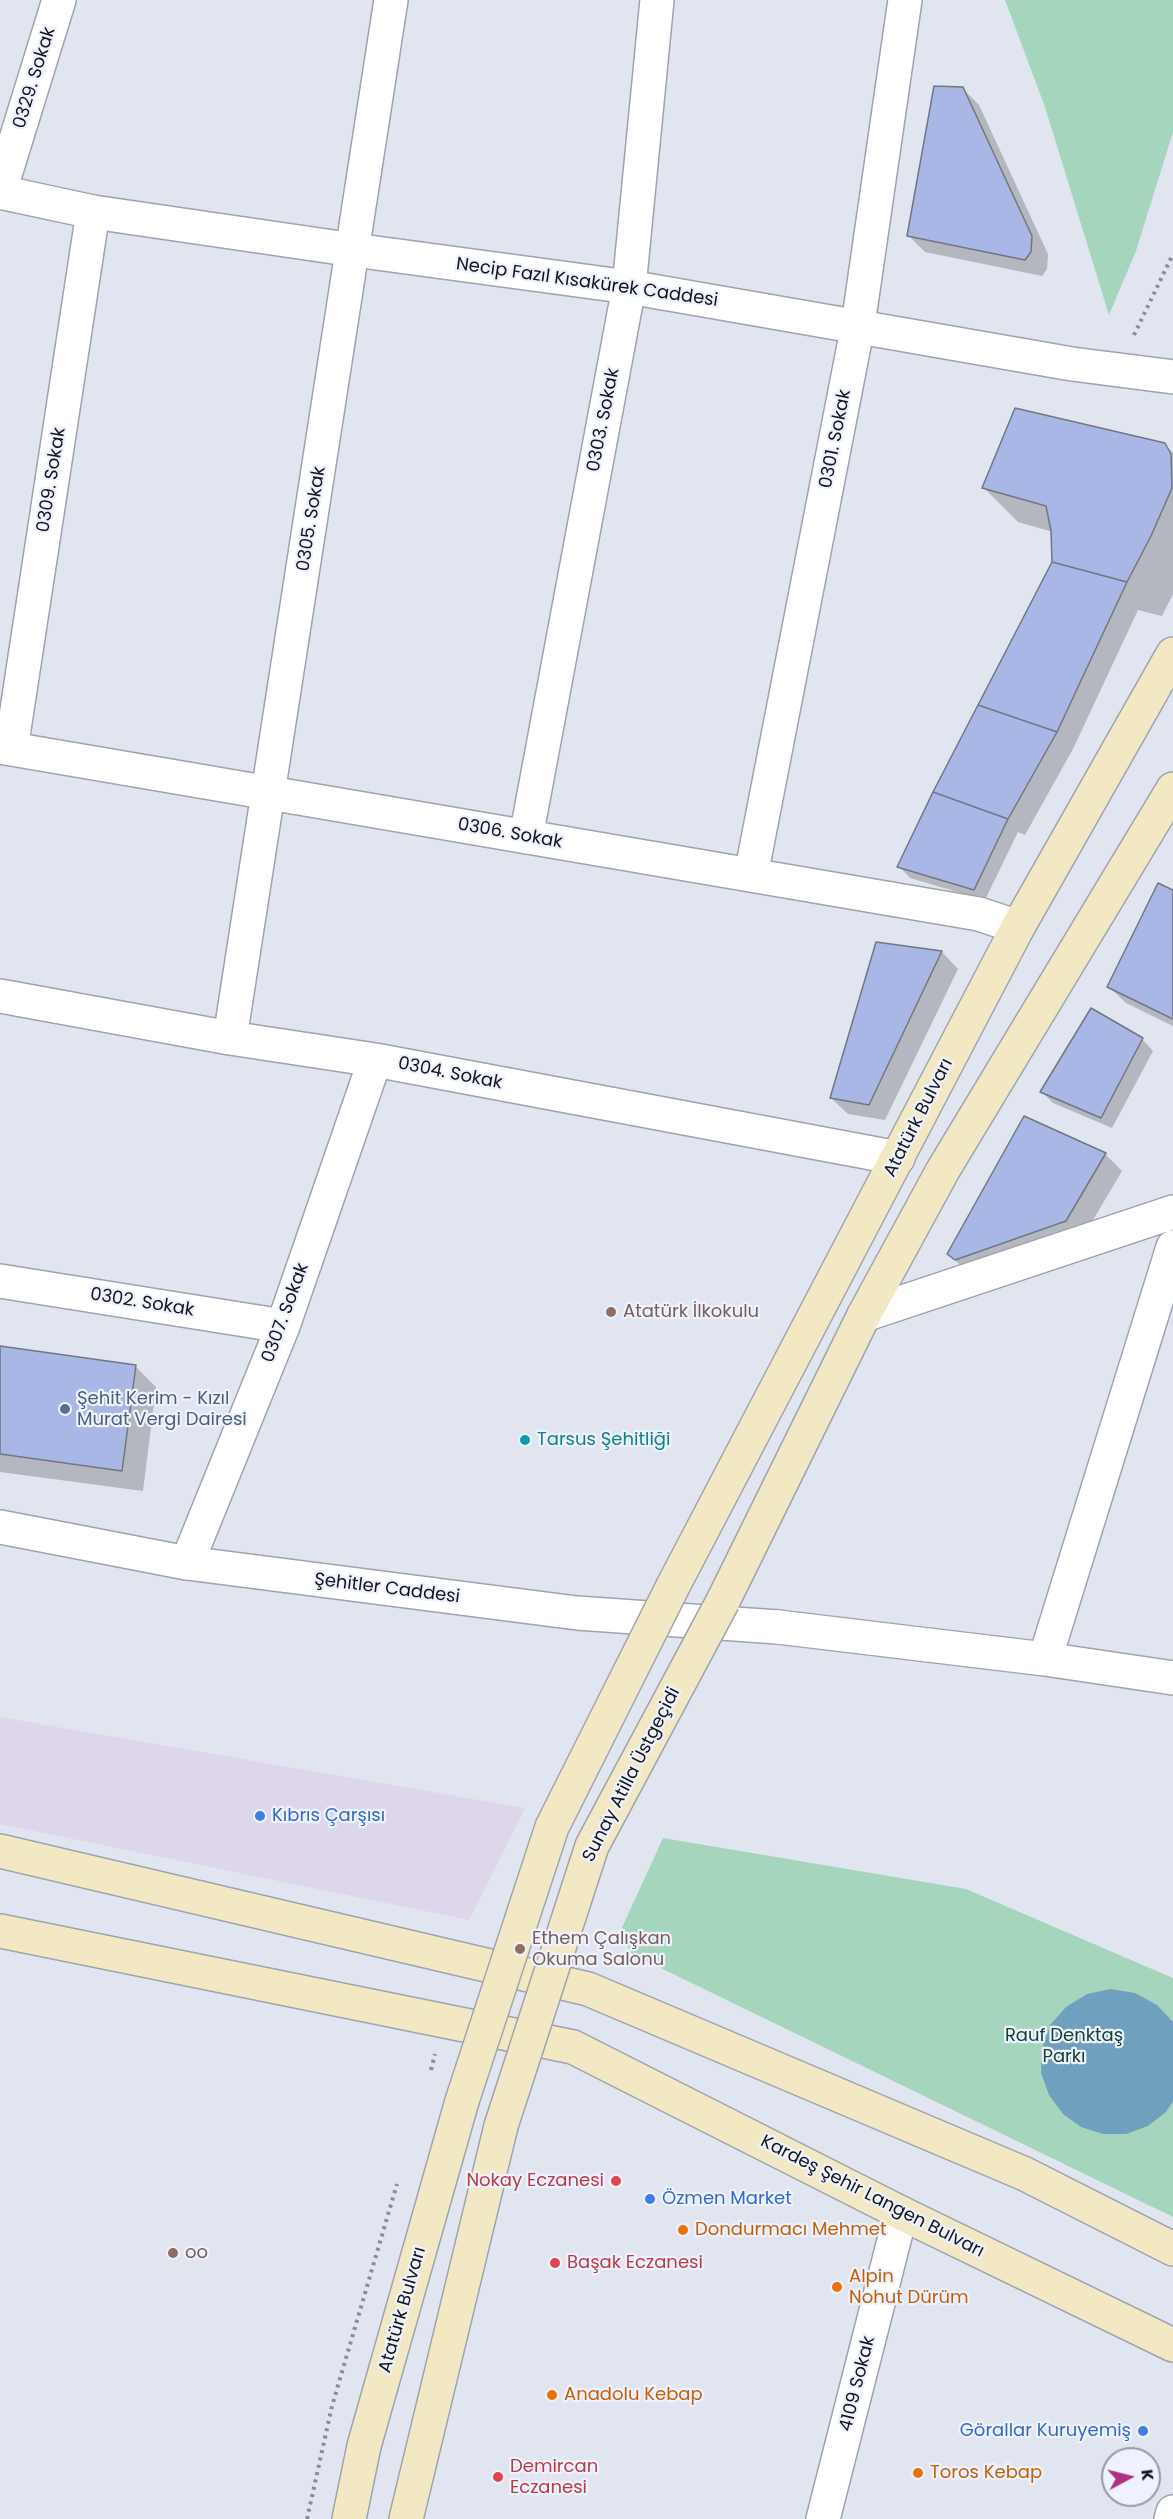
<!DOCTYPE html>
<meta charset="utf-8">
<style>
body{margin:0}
#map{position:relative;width:1173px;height:2519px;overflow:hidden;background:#e1e5f0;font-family:Poppins,sans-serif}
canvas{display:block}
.north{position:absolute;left:1101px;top:2447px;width:60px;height:60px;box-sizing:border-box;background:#eef2fe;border:2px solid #969aa2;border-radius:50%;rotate:83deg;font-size:16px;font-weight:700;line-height:24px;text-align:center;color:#131519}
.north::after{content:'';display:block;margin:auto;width:21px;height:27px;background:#af3282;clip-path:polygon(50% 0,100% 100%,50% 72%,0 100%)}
</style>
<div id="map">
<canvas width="1173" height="2519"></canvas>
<div class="north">K</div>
</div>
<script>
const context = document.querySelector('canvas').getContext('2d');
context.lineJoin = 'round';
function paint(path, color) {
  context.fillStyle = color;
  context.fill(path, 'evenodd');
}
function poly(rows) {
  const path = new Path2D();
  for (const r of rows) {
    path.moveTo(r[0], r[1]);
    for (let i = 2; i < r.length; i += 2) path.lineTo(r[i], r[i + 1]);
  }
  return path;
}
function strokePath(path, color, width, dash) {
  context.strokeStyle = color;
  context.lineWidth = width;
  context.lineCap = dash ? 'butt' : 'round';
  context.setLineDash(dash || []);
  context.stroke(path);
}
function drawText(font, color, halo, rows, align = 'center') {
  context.font = font + ' Poppins,sans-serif';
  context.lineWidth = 4.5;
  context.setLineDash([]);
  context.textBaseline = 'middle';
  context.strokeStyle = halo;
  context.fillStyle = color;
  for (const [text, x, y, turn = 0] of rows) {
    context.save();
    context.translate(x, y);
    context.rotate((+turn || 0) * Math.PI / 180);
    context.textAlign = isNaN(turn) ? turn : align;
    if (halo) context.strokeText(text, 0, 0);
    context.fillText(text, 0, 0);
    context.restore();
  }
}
const commercial = poly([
 [0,1717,525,1808,469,1920,0,1824]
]);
const green = poly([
 [1005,0,1173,0,1173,132,1136,251,1109,315,1045,107],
 [663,1838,966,1889,1173,1978,1173,2217,632,1954,620,1932]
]);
const water = poly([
 [1111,1989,1135,1993,1157,2005,1173,2022,1173,2101,1166,2112,1148,2126,1126,2134,1103,2134,1081,2127,1063,2114,1049,2095,1041,2073,1042,2049,1050,2025,1066,2007,1087,1994]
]);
const shadow = poly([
 [962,88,979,105,1048,254,1047,269,1042,276,925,252,909,236],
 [1164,444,1173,453,1173,594,1162,616,1138,610,1073,749,1025,835,1018,832,985,900,910,878,899,866,1054,563,1053,532,1018,522,984,488],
 [1173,892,1173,1026,1126,1003,1109,987],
 [877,944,942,952,958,969,885,1120,848,1114,831,1098],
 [1142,1039,1153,1051,1112,1128,1053,1103,1042,1092],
 [1024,1118,1106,1155,1122,1171,1083,1237,966,1271,949,1254],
 [0,1348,135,1366,156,1387,143,1491,0,1472]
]);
const building = poly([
 [934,86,963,87,1032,236,1031,252,1025,260,907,236,934,86],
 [1015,408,1165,443,1171,454,1172,488,1151,536,1127,582,1052,562,1051,531,1046,506,982,488,1015,408],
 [1052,562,1127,582,1057,732,978,705,1052,562],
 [978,705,1057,732,1008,819,933,792,978,705],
 [933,792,1008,819,974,890,897,867,933,792],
 [1158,883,1173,890,1173,1019,1107,987,1158,883],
 [876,942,942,951,869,1105,830,1098,876,942],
 [1091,1008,1143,1038,1101,1118,1040,1092,1091,1008],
 [1024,1116,1106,1153,1066,1221,955,1260,947,1254,1024,1116],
 [0,1346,136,1365,122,1471,0,1454,0,1346]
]);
const path = poly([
 [1134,335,1173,254],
 [431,2070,435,2054],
 [307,2519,332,2406,397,2184]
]);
const minor = poly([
 [0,191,59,0],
 [0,747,979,914,1018,927],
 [11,749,93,212],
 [526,837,629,287,657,0],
 [751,875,858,325,905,0],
 [0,996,230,1038,375,1060,898,1158],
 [230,1038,391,0],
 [0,1281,283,1326],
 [864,1315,1173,1212],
 [187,1563,283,1326,375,1060],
 [778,1627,1045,1659,1173,1678],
 [1045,1659,1173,1247],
 [823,2519,901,2213],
 [1171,2519,1173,2512]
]);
const tertiary = poly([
 [0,192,93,212,354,250,629,287,1072,364,1173,377],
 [0,1527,187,1563,577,1613,778,1627]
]);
const secondary = poly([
 [673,1586,1018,927,1173,654],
 [723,1601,864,1315,943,1170,1173,789],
 [0,1851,588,1989,1025,2174,1173,2249],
 [0,1931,573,2047,901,2213,1173,2345],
 [349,2519,364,2446,462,2101],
 [406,2519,501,2126]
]);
const secondaryBridge = poly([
 [462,2101,552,1827,673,1586],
 [501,2126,592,1846,723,1601]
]);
const markers = [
 [611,1312,6,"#8d6e63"],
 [65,1409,6,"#5c6f8a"],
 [525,1440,6,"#0f9aa8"],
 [260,1816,6,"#3f7fe0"],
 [520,1949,6,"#8d6e63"],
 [616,2181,6,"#e0444e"],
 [650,2199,6,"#3f7fe0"],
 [683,2230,6,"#e8710a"],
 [173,2253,6,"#8d6e63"],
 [555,2263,6,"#e0444e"],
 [837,2287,6,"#e8710a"],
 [552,2395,6,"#e8710a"],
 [1143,2431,6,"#3f7fe0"],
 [918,2473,6,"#e8710a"],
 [498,2477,6,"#e0444e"]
];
const streetNames = [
 ["0329. Sokak",35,78,-73],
 ["Necip Fazıl Kısakürek Caddesi",587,283,8],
 ["0303. Sokak",604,420,-79],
 ["0301. Sokak",836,439,-79],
 ["0309. Sokak",52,480,-81],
 ["0305. Sokak",312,519,-81],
 ["0306. Sokak",510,834,10],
 ["0304. Sokak",450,1074,11],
 ["Atatürk Bulvarı",919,1118,-63],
 ["0302. Sokak",142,1303,9],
 ["0307. Sokak",286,1313,-70],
 ["Şehitler Caddesi",387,1589,7],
 ["Sunay Atilla Üstgeçidi",632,1775,-63],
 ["Kardeş Şehir Langen Bulvarı",872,2197,27],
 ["Atatürk Bulvarı",403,2310,-74],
 ["4109 Sokak",858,2384,-76]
];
const educationNames = [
 ["Atatürk İlkokulu",623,1312],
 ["Ethem Çalışkan",532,1939],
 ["Okuma Salonu",532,1960],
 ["oo",185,2253]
];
const serviceNames = [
 ["Şehit Kerim - Kızıl",77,1399],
 ["Murat Vergi Dairesi",77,1420]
];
const cultureNames = [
 ["Tarsus Şehitliği",537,1440]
];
const shopNames = [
 ["Kıbrıs Çarşısı",272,1816],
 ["Özmen Market",662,2199],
 ["Görallar Kuruyemiş",1131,2431,"right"]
];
const parkNames = [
 ["Rauf Denktaş",1064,2036],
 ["Parkı",1064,2057]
];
const healthNames = [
 ["Nokay Eczanesi",604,2181,"right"],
 ["Başak Eczanesi",567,2263],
 ["Demircan",510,2467],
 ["Eczanesi",510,2488]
];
const foodNames = [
 ["Dondurmacı Mehmet",695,2230],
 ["Alpin",849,2277],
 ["Nohut Dürüm",849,2298],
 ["Anadolu Kebap",564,2395],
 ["Toros Kebap",930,2473]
];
paint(commercial, '#ded7ec');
paint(green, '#a5d6bd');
paint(water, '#6fa0bd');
paint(shadow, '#0003');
paint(building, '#a8b7e5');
strokePath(building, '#727680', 1.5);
strokePath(minor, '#9fa3ae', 36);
strokePath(tertiary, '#9fa3ae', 36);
strokePath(secondary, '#9fa3ae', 36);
strokePath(path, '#888c94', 4, [3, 4.5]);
strokePath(minor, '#fff', 33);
strokePath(tertiary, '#fff', 33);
strokePath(secondary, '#f3e8c4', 33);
strokePath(secondaryBridge, '#9fa3ae', 36, []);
strokePath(secondaryBridge, '#f3e8c4', 33);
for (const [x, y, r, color] of markers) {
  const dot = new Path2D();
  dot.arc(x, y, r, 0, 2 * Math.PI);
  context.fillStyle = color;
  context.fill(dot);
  strokePath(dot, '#eef2fe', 2);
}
drawText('18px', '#131519', '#eef2fe', streetNames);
drawText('18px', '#785e54', '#eef2fe', educationNames, 'left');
drawText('18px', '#4e5e75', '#eef2fe', serviceNames, 'left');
drawText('18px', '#0d838f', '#eef2fe', cultureNames, 'left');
drawText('18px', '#366cbe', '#eef2fe', shopNames, 'left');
drawText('18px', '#15412f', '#eef2fe', parkNames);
drawText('18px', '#be3a42', '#eef2fe', healthNames, 'left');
drawText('18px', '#c56008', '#eef2fe', foodNames, 'left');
</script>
